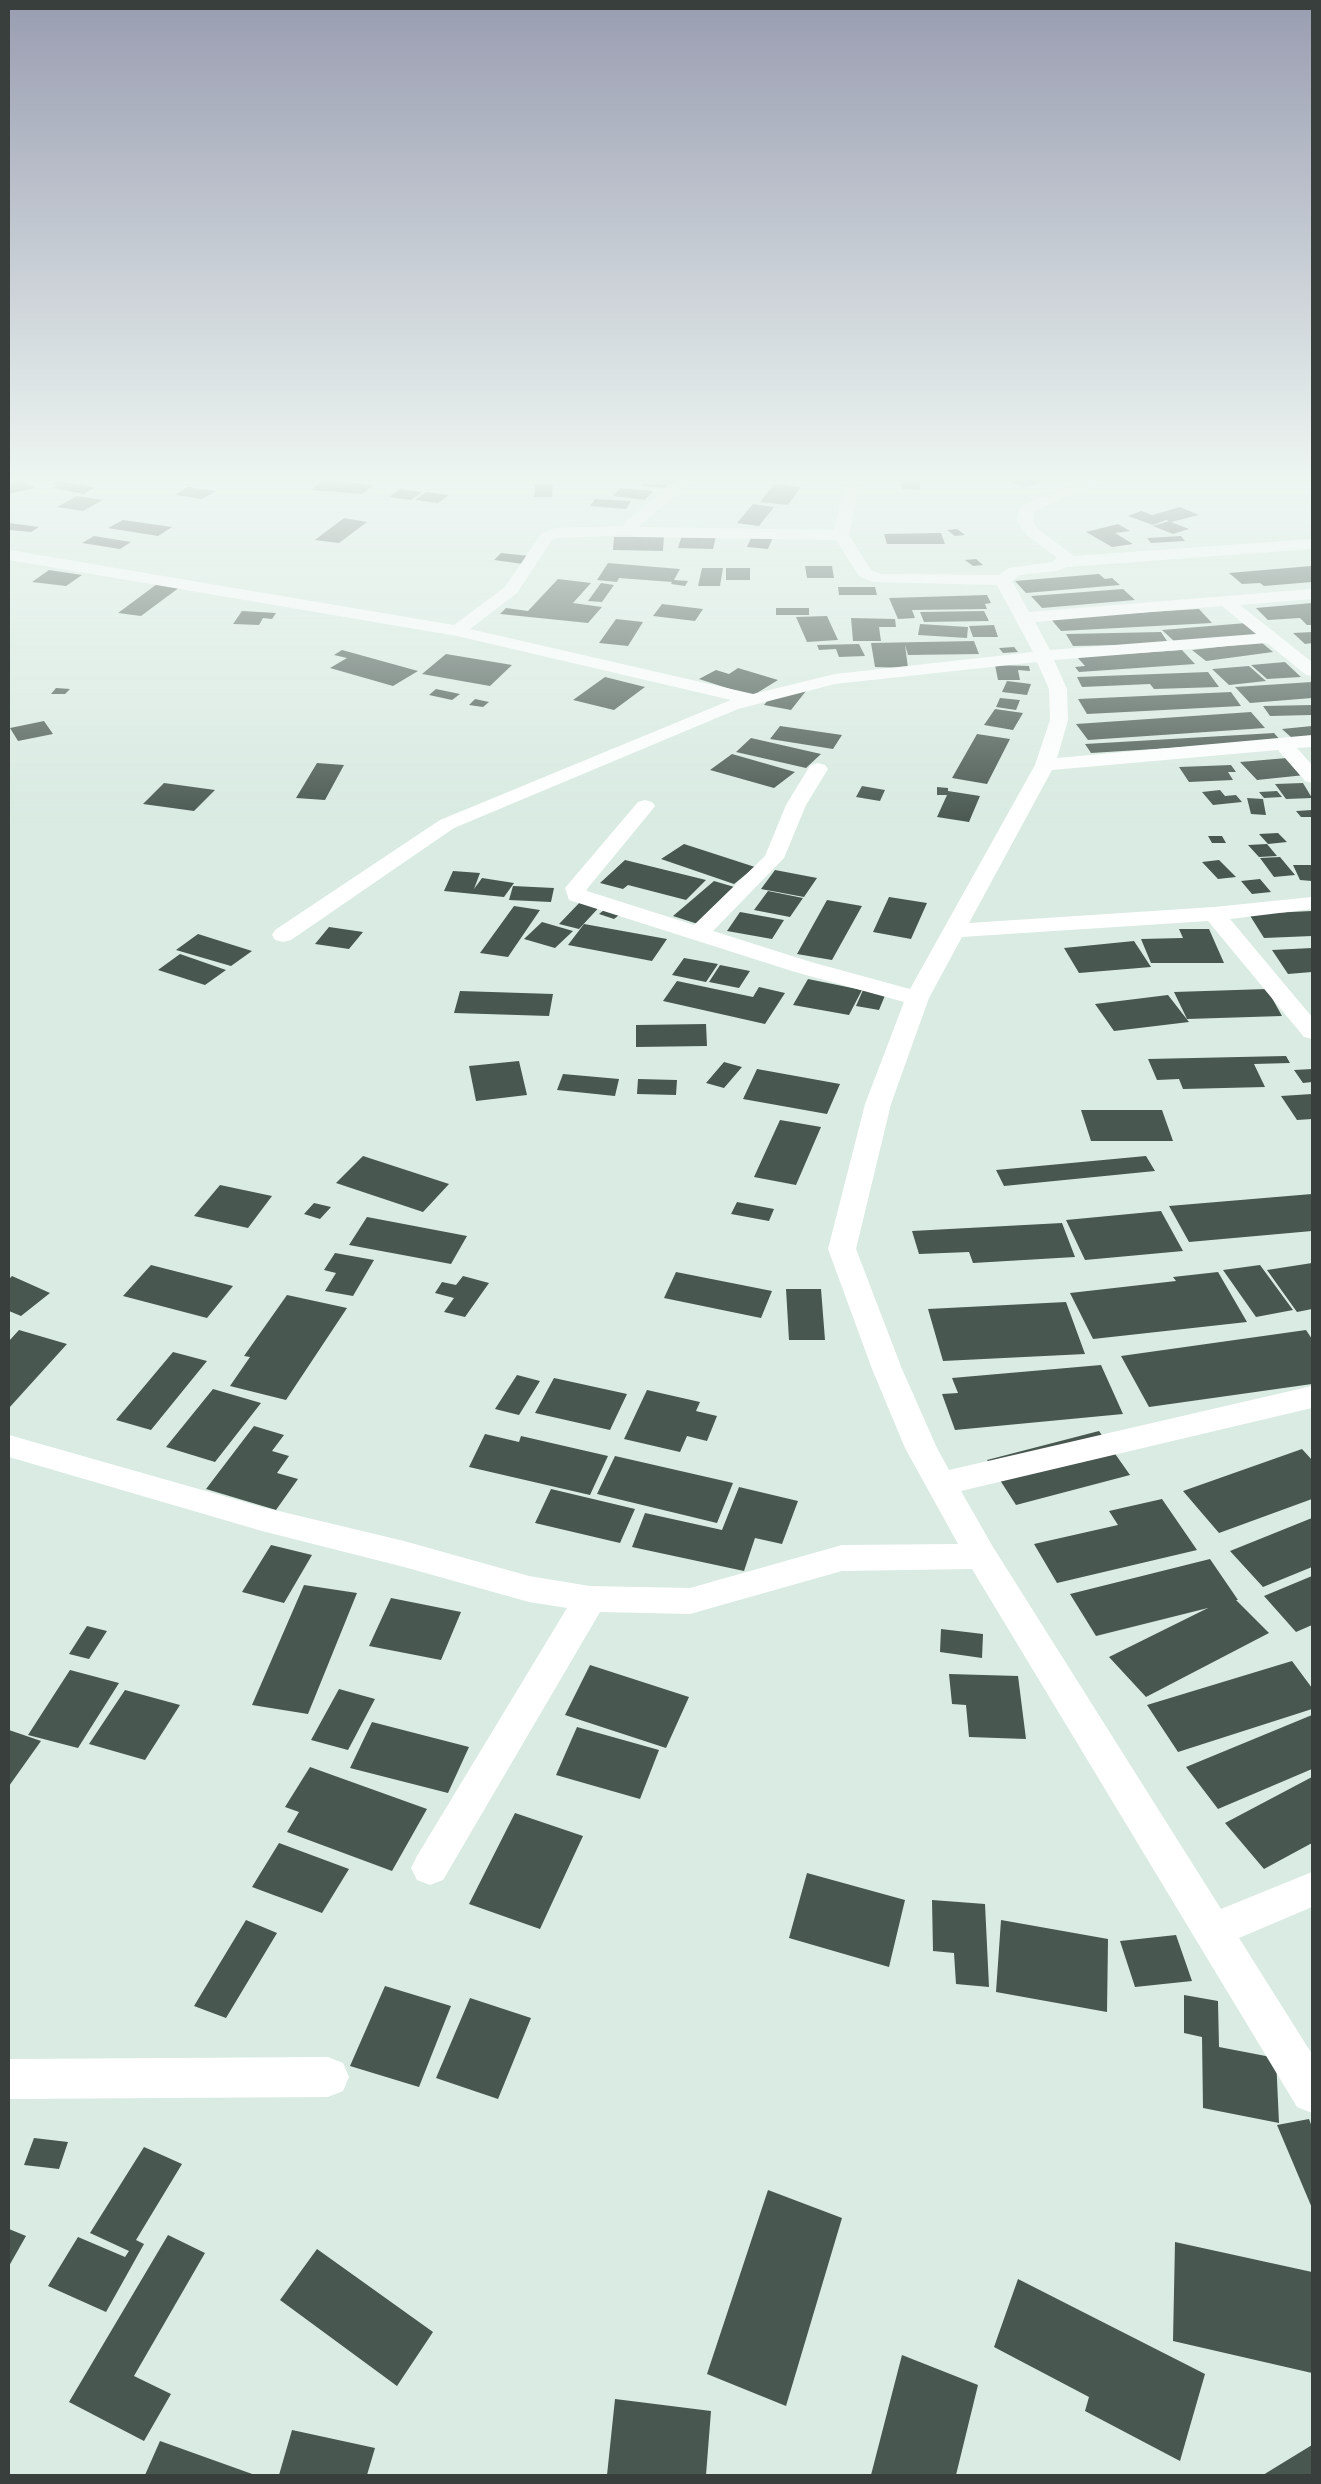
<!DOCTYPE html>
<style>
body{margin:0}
#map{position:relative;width:1321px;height:2484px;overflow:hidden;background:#d9ebe2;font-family:Georgia,serif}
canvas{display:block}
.frame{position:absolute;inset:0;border:10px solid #383f3c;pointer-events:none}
</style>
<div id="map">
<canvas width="1321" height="2484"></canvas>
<div class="frame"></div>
</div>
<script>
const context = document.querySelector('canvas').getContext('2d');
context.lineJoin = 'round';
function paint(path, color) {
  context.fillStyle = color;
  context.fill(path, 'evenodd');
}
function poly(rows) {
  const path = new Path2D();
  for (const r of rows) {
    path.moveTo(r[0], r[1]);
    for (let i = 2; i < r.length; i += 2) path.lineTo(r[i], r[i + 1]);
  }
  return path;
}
const building = poly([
 [9,477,17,477,35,488,9,494],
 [649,477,679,477,673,484,645,481],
 [1013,477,1047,477,1051,478,1026,487,1004,480],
 [324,480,374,485,362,494,311,490],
 [901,480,920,480,920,490,902,489],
 [57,481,96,487,84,494,53,488,59,485,52,484],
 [644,483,667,484,666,488,642,486],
 [535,484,553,484,552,497,534,497],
 [774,484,801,487,788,505,760,502],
 [188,487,216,491,202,499,175,495],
 [620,488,653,491,645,500,613,496],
 [400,489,422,492,411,500,389,497],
 [426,492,449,495,438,503,415,500],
 [77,496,103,500,83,511,57,507],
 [595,499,631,501,626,509,590,506],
 [753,504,774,507,759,526,737,523],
 [1180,507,1199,515,1171,522,1189,529,1173,534,1153,526,1169,521,1166,520,1153,525,1128,516,1141,511,1152,515],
 [344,518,367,522,339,543,315,540],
 [123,520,172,527,158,536,108,528],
 [9,523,39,527,31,532,9,530],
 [1118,524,1130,531,1115,533,1133,544,1112,547,1086,532],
 [957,529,965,535,955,536,947,530],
 [941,533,945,544,887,544,884,534],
 [682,535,716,536,713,549,678,548],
 [94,536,131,542,120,549,82,543],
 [752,536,773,537,768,549,747,547],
 [1181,536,1185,541,1151,543,1147,538],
 [614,537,664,537,663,551,613,550],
 [501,553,530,556,523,564,494,560],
 [976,559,983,565,973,566,965,560],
 [608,563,680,569,674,580,688,581,685,586,671,584,672,582,619,578,617,582,597,580],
 [805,566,832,566,834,578,807,578],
 [1311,566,1312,582,1264,586,1260,583,1242,584,1229,573],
 [702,568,723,568,720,586,698,586],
 [726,568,750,568,750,580,726,580],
 [49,570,82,575,66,586,32,582],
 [1099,574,1105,579,1112,578,1120,585,1026,593,1015,581],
 [558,579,591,583,573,603,602,607,588,623,500,614,506,608,528,611],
 [601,583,614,585,602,602,588,601],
 [157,584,180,587,141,616,118,613],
 [838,587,875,587,877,595,839,595],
 [1123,589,1135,600,1042,608,1031,596],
 [987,595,991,603,985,604,987,609,912,610,915,618,898,619,889,598],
 [1312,603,1312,625,1307,625,1300,618,1268,620,1256,608],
 [662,604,703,609,695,621,653,616],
 [776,608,809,608,809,615,776,615],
 [1199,609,1212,623,1061,631,1050,618],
 [242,611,276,613,272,619,263,618,259,625,233,624],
 [984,611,989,621,924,622,920,612],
 [827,616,838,640,807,642,796,617],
 [851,618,895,619,896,627,879,627,881,641,853,641],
 [616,619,643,622,628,646,599,643],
 [1246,623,1259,635,1175,642,1162,630],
 [920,624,968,627,967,638,918,635],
 [994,625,998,637,973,637,969,626],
 [1161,632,1169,644,1073,646,1066,634],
 [1312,632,1312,643,1305,644,1293,633],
 [974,641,979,654,908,655,905,645,908,668,875,667,871,643],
 [1261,642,1273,652,1206,661,1192,650],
 [859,644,865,656,839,657,836,649,819,650,817,645],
 [1014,647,1018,652,1003,653,999,648],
 [342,650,418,671,393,686,330,668,347,658,334,655],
 [1182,650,1195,664,1079,672,1075,667,1085,666,1077,657],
 [446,654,512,665,490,686,422,674],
 [1285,662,1301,677,1267,679,1251,665],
 [995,665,1029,666,1030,671,1018,670,1020,680,998,680],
 [1249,666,1266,681,1229,685,1212,669],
 [738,668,778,680,752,696,699,679,716,670,729,674],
 [1208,672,1219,687,1154,689,1150,684,1082,687,1077,677],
 [605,677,645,687,614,710,573,700],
 [1007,681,1031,684,1027,695,1002,692],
 [1312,682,1312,698,1250,703,1235,687],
 [56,688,70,689,65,694,51,694],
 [436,689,460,694,452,700,429,695],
 [777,689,806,691,791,710,764,705],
 [1231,692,1241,706,1087,714,1078,699],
 [1000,698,1020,700,1016,710,996,707],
 [475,699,489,702,483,707,469,705],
 [1312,705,1312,717,1311,715,1270,716,1263,706],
 [995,709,1023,713,1013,730,984,725],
 [1251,712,1265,728,1088,740,1076,724],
 [44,721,53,734,18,741,10,728],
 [780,726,842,735,833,749,770,739],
 [1312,726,1312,736,1292,738,1282,729],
 [1274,733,1281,741,1091,753,1085,744],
 [977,734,1010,739,987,784,952,778],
 [751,738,821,754,806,768,736,752],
 [732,754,795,772,774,788,710,770],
 [1287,758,1305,775,1257,780,1240,762],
 [317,763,344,765,325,800,296,798],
 [1231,765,1236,772,1228,772,1233,780,1189,782,1179,767],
 [164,783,215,790,194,811,143,804],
 [1303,783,1312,798,1286,799,1275,784],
 [862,786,885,790,880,801,856,797],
 [937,787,948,788,948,793,948,791,980,796,969,822,937,817,947,795,937,795],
 [1220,790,1225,796,1236,795,1242,802,1213,805,1202,792],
 [1277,791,1282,797,1264,798,1259,792],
 [1247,798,1263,799,1266,815,1251,814],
 [1312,810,1312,817,1301,817,1296,811],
 [1278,833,1287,842,1268,844,1259,834],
 [1208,836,1222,836,1226,843,1212,843],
 [684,844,755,867,734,884,661,859],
 [1267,844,1277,856,1259,857,1248,845],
 [1280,857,1295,875,1274,877,1260,858],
 [625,860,706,880,686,900,628,885,623,889,600,883],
 [1219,860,1236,877,1218,879,1202,862],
 [1293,865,1311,865,1312,881,1300,880],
 [775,870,817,878,804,897,761,889],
 [453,871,480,873,474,889,482,878,514,883,504,897,444,891],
 [1260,879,1271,892,1252,894,1241,881],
 [714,881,741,889,701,925,673,916],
 [513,886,554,888,551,902,509,900],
 [768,891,803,898,790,917,754,910],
 [889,897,927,903,911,939,873,932],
 [583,899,603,903,579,929,559,924],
 [827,900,862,906,832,960,797,954],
 [514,906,540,910,508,957,480,953],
 [609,906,624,911,614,919,599,914],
 [1312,911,1312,936,1264,938,1249,914],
 [740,912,784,920,772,939,727,931],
 [542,922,573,931,555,948,524,939],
 [584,924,667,939,652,961,568,945],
 [329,927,363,932,349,949,315,944],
 [1179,929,1209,929,1224,963,1151,963,1141,939,1183,938],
 [198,934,252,951,231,966,176,950],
 [1134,941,1151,967,1079,973,1064,948],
 [1312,948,1312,972,1288,974,1272,950],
 [180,954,226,970,205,985,158,970],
 [684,958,718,964,706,982,672,975],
 [720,965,750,971,739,988,709,982],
 [808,979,862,990,849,1015,793,1005],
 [677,981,753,997,759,987,785,993,765,1024,663,1001],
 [1267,989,1282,1016,1187,1019,1174,992],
 [863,990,886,993,879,1010,856,1006],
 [460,991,553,994,549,1016,454,1013],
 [1168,995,1189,1022,1114,1031,1095,1004],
 [706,1024,707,1046,636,1047,636,1025],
 [1286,1056,1290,1063,1254,1064,1265,1087,1183,1089,1179,1079,1157,1080,1148,1059],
 [519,1061,527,1095,476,1101,469,1066],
 [724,1062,742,1067,724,1088,706,1083],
 [757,1069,840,1084,827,1114,743,1099],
 [1312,1069,1312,1082,1303,1083,1294,1070],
 [563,1074,619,1079,615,1096,557,1090],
 [638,1079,677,1080,676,1095,637,1094],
 [1312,1094,1312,1119,1297,1120,1281,1096],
 [1081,1110,1162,1110,1173,1141,1091,1141],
 [780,1120,821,1127,796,1185,754,1177],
 [363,1156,449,1184,423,1212,336,1183],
 [1146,1156,1155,1171,1004,1186,996,1170],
 [220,1185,272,1196,248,1228,194,1216],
 [1312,1194,1312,1231,1189,1242,1169,1206],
 [737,1202,774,1209,769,1221,731,1214],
 [314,1203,331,1207,320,1219,304,1214],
 [1161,1211,1183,1251,1085,1260,1066,1220],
 [367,1217,467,1236,451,1264,349,1245],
 [1062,1223,1075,1257,973,1263,969,1252,919,1254,912,1231],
 [335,1253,374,1260,353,1296,325,1291,336,1273,324,1270],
 [1312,1263,1312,1309,1297,1312,1267,1270],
 [151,1265,233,1286,207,1318,123,1296],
 [1260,1265,1293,1310,1256,1317,1223,1270],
 [676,1272,772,1291,761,1318,664,1298],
 [1218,1272,1247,1322,1093,1339,1070,1293,1176,1281,1173,1277],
 [12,1276,50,1293,21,1316,9,1311,9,1279],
 [463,1276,489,1283,465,1317,444,1312,454,1298,435,1293,442,1282,456,1285],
 [786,1289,821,1289,825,1340,789,1340],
 [287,1295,347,1308,286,1400,230,1386,250,1357,244,1356],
 [1066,1302,1085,1354,943,1361,928,1309],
 [19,1330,67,1344,9,1408,9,1341],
 [1306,1330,1312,1339,1312,1384,1149,1407,1121,1356],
 [173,1352,207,1361,151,1430,116,1420],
 [1101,1365,1123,1414,955,1430,942,1394,958,1393,952,1378],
 [517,1375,540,1381,519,1415,495,1409],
 [554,1378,627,1394,610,1430,535,1413],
 [213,1389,261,1403,215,1462,166,1447],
 [647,1390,700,1402,696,1411,717,1416,707,1441,687,1436,680,1452,624,1439],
 [254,1426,284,1435,272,1451,289,1456,277,1473,298,1479,276,1510,206,1489],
 [1099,1431,1130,1475,1016,1505,987,1460],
 [485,1434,519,1442,521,1436,608,1456,590,1495,469,1467],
 [1302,1449,1312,1460,1312,1499,1219,1533,1183,1491],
 [615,1456,733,1483,717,1523,597,1494],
 [739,1487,798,1501,782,1544,755,1538,744,1571,632,1547,645,1513,722,1530],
 [551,1489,635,1509,620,1543,535,1523],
 [1162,1499,1197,1550,1057,1583,1034,1544,1118,1525,1109,1511],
 [1312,1518,1312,1567,1263,1587,1230,1551],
 [271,1545,312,1555,284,1603,242,1592],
 [1210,1559,1238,1600,1236,1600,1269,1633,1146,1697,1109,1657,1208,1608,1096,1636,1070,1594],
 [1312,1576,1312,1625,1296,1632,1264,1596],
 [304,1585,357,1593,308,1714,252,1705],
 [391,1598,461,1612,441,1660,369,1646],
 [87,1626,107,1631,89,1659,69,1654],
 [941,1629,983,1634,982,1658,940,1652],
 [1292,1661,1312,1688,1312,1709,1178,1752,1147,1705],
 [590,1665,689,1697,666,1748,565,1715],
 [70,1670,119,1683,78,1748,28,1735],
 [949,1674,1018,1676,1026,1739,969,1737,966,1705,952,1704],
 [339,1689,375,1699,348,1750,311,1740],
 [125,1690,180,1705,145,1760,89,1744],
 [1312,1715,1312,1769,1218,1809,1186,1767],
 [372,1722,469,1747,448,1793,350,1768],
 [577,1727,659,1750,640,1799,556,1775],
 [9,1730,41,1741,9,1786],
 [310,1767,427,1809,392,1871,287,1832,299,1812,285,1807],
 [1312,1777,1312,1843,1264,1869,1225,1823],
 [515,1813,583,1836,540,1929,469,1904],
 [279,1843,349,1869,322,1913,252,1887],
 [807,1873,905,1900,889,1967,789,1938],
 [932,1900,985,1904,989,1987,956,1984,954,1953,933,1951],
 [246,1920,277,1933,226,2018,194,2006],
 [1001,1920,1108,1939,1107,2012,996,1992],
 [1176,1935,1192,1981,1135,1987,1120,1941],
 [385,1986,451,2006,419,2087,350,2066],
 [1184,1995,1218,2001,1219,2047,1276,2058,1279,2123,1203,2108,1202,2037,1184,2033],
 [470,1998,531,2018,498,2099,436,2078],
 [1309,2119,1312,2127,1312,2208,1277,2125],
 [34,2138,68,2142,59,2169,24,2165],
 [144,2147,182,2164,136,2240,144,2244,106,2312,48,2286,78,2237,125,2257,129,2251,90,2233],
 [768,2190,842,2218,786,2406,707,2374],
 [9,2229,26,2236,9,2266],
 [168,2235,205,2253,134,2376,171,2394,144,2441,69,2402],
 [1175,2242,1312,2272,1312,2373,1173,2341],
 [317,2249,433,2332,397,2386,280,2300],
 [1018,2279,1205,2374,1180,2461,1085,2411,1089,2397,994,2347],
 [902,2355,978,2385,956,2475,871,2475],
 [615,2399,711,2411,706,2475,607,2475],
 [292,2430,375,2448,367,2475,279,2475],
 [160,2441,255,2475,145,2475],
 [1312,2445,1312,2475,1263,2475]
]);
const minor = poly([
 [681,477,697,477,638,527,834,530,846,481,852,477,858,478,860,481,849,535,871,570,881,574,999,575,1009,568,1052,562,1057,558,1027,535,1017,521,1019,509,1022,506,1087,477,1106,477,1104,480,1034,511,1033,521,1038,529,1074,556,1312,539,1312,549,1067,567,1056,571,1020,575,1012,581,1029,612,1312,589,1312,599,1240,605,1312,662,1312,676,1306,675,1267,643,1054,660,1067,689,1068,720,1057,758,1312,735,1312,747,1297,748,1312,765,1312,783,1305,781,1278,750,1052,770,969,923,1214,907,1312,897,1312,909,1230,919,1312,1017,1312,1039,1304,1037,1208,921,962,937,929,998,891,1104,856,1249,902,1369,937,1448,949,1470,1312,1386,1312,1408,961,1491,993,1547,1221,1909,1312,1872,1312,1907,1239,1938,1312,2054,1312,2113,1297,2107,972,1569,842,1571,690,1614,600,1612,443,1880,430,1885,417,1880,411,1868,417,1856,567,1608,529,1602,404,1567,262,1531,9,1457,9,1435,262,1507,404,1541,529,1576,590,1586,690,1588,842,1545,958,1544,905,1448,872,1369,828,1249,865,1104,904,1002,795,972,569,900,565,888,638,802,645,800,652,802,655,806,652,810,587,889,587,891,694,925,765,856,786,805,808,769,811,765,818,763,825,765,828,769,806,805,784,858,713,931,811,962,910,989,1035,765,1050,720,1049,689,1037,662,835,684,738,709,454,828,291,940,283,942,275,940,272,935,275,930,440,820,731,700,457,636,9,560,9,550,454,625,505,587,541,534,555,528,623,526,626,521,681,477],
 [628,535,636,537,836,540,859,576,873,582,997,585,1033,652,835,674,753,694,470,629,517,593,552,540,558,538,628,535],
 [1222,606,1256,634,1050,650,1035,622,1222,606],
 [328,2057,343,2063,349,2077,343,2091,328,2097,9,2099,9,2059,328,2057]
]);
paint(building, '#485750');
paint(minor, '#fff');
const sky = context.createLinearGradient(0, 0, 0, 825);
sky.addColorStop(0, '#999db1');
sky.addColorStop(0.58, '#eef6f2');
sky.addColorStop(1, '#eef6f200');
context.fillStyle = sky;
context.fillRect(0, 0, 1321, 825);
</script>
